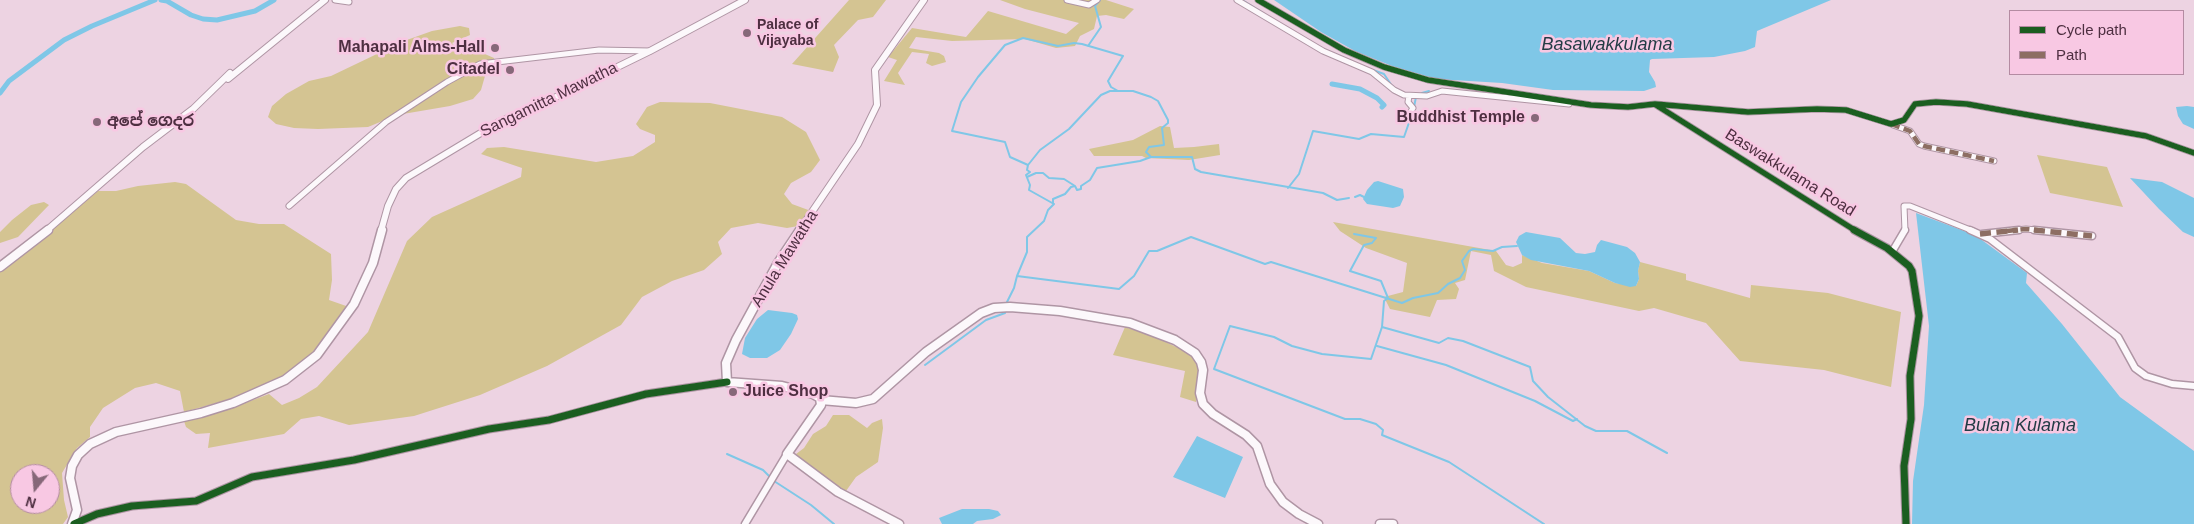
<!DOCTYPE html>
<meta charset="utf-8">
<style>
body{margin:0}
#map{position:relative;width:2194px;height:524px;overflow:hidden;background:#edd3e2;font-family:Arial,sans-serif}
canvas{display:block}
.legend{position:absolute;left:2009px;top:10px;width:175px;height:65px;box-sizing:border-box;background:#f8c8e3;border:1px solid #b48ba2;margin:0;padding:6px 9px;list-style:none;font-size:15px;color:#4e2f41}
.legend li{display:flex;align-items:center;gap:10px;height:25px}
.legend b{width:25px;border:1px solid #b48ba2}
.north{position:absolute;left:10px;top:464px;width:50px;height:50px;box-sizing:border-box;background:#f8c8e3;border:1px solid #b48ba2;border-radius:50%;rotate:197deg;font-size:14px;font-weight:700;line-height:20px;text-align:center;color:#4e2f41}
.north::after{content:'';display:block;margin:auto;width:18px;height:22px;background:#866879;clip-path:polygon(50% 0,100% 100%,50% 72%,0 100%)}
</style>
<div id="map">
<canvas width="2194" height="524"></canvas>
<ul class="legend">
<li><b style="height:6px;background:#1b5e20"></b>Cycle path</li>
<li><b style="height:6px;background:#8d6e63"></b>Path</li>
</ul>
<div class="north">N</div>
</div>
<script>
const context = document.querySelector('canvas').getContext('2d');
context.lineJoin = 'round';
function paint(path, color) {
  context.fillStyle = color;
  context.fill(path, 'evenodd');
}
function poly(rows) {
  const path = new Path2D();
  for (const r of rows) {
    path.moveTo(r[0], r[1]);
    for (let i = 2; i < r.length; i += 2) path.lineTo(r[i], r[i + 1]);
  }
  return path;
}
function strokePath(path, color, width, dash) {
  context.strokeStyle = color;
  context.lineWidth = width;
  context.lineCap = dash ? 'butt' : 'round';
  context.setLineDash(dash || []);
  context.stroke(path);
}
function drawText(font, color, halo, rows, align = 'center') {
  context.font = font + ' Arial,"Noto Sans Sinhala",sans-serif';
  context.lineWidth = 5;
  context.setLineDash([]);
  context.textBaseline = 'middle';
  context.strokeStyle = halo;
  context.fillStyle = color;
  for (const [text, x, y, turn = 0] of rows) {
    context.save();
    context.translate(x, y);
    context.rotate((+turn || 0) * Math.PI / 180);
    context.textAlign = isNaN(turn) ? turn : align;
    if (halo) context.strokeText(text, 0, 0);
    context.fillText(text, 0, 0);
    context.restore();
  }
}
const green = poly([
 [849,0,886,0,873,17,858,20,834,45,839,57,833,72,792,64],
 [1000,0,1106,0,1134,9,1124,19,1106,15,1097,16,1094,29,1080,36,1075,46,1056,48,1025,39,952,41,916,37,909,48,939,53,944,56,946,62,932,66,926,63,929,54,912,52,898,73,905,85,884,81,897,60,888,57,912,28,966,37,988,11,1066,34,1079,23,1025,9],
 [460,26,469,28,470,35,452,43,458,49,478,51,494,58,495,69,485,76,481,90,473,99,450,106,397,115,368,127,318,129,294,128,276,124,268,117,272,106,286,94,309,81,331,76,404,41,432,31],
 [660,102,710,103,782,117,806,132,820,160,811,172,791,183,784,194,792,204,811,211,798,226,787,228,758,223,731,228,718,242,722,254,704,270,672,281,642,297,621,325,547,366,480,395,414,416,349,425,319,416,301,419,284,434,208,448,210,433,196,434,186,427,184,421,229,409,269,394,282,405,299,398,317,387,368,332,407,241,432,217,521,177,522,168,481,154,487,148,504,147,596,162,633,156,655,142,655,135,640,129,636,124,647,107],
 [1160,126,1170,127,1174,148,1194,147,1219,144,1220,155,1189,160,1146,158,1142,156,1094,156,1089,149,1133,140],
 [2037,155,2107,167,2123,207,2050,193],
 [175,182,186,184,236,220,259,224,284,224,331,254,332,280,329,300,349,307,307,359,296,368,270,383,234,398,184,412,180,391,156,383,135,388,103,408,90,427,90,437,77,448,62,473,64,500,68,517,63,524,0,524,0,271,98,191,116,191,138,186],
 [20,474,50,474,50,504,20,504],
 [44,202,49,205,18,237,0,243,0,232,12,220,31,205],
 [1333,222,1496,251,1506,265,1513,267,1522,263,1522,255,1542,263,1589,271,1615,283,1636,286,1639,279,1638,271,1640,262,1686,274,1686,280,1750,298,1751,285,1828,293,1901,312,1891,387,1824,370,1740,361,1706,323,1654,308,1639,311,1526,287,1494,271,1491,255,1471,251,1465,280,1455,283,1459,289,1456,299,1437,300,1430,317,1390,309,1384,297,1403,292,1407,263,1366,248,1340,231],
 [1125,327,1153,336,1189,353,1198,363,1199,373,1196,402,1180,397,1185,371,1113,355],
 [833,415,849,415,867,428,872,423,882,419,883,428,878,462,856,477,846,491,820,476,796,454,804,448,813,434,826,426]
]);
const water = poly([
 [1274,0,1831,0,1757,31,1755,47,1745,51,1714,57,1652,59,1650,60,1649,72,1655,82,1656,87,1644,91,1553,90,1502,83,1436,79,1392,66,1355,51,1321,32],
 [2187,106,2194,107,2194,129,2183,124,2178,116,2176,107],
 [2130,178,2162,182,2194,198,2194,237,2183,232,2159,209],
 [1378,181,1403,189,1404,197,1400,206,1393,208,1367,204,1363,199,1367,190,1374,182],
 [1916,213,1975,235,2027,273,2026,283,2062,324,2120,397,2194,451,2194,524,1912,524,1913,481,1924,405,1929,326],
 [1526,232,1560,238,1576,253,1585,254,1595,252,1597,245,1601,240,1627,247,1635,253,1640,262,1638,271,1639,279,1636,286,1630,287,1615,283,1589,271,1531,260,1522,255,1516,242,1519,236],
 [768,310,792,313,797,315,798,319,791,334,780,350,767,358,750,358,742,354,745,338,757,319],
 [1197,436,1243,457,1225,498,1173,477],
 [962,509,989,509,998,511,1001,515,993,519,977,521,973,524,942,524,939,518]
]);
const stream = poly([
 [1242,0,1263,13],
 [1088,46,1101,27,1095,6,1100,0],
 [1373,70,1384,74,1392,86],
 [1422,93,1429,91],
 [1414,107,1416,97],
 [1151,157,1192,157,1195,169,1201,172,1323,193,1337,200,1349,198],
 [1027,177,1036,173,1043,173,1049,178,1064,179,1075,186,1077,190,1081,189,1081,186,1090,180,1097,168,1140,161,1151,157,1146,152,1149,147,1164,145,1162,128,1168,123,1168,120,1158,101,1151,97,1133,91,1110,91,1101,95,1069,129,1040,150,1028,165],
 [1288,188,1299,174,1313,131,1359,139,1371,134,1404,137,1412,114],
 [1355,197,1360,195,1364,197],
 [1053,203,1053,199,1065,194,1071,187,1075,186],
 [1354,234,1376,238,1372,243,1364,245,1350,271,1381,281,1388,298],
 [1017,276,1027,252,1027,237,1044,221,1048,210,1054,204,1029,190,1030,185,1026,175,1030,172,1027,170,1028,165,1010,157,1005,142,952,131,961,102,978,77,1005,45,1023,38,1058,46,1074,43,1082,44,1123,56,1108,81,1111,87,1118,91],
 [1388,298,1384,301,1382,327,1371,359,1322,354,1292,346,1274,337,1230,326,1214,369,1345,419,1360,419,1376,424,1383,430,1382,435,1449,462,1544,524],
 [1006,304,1014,288,1017,276,1119,289,1134,276,1149,251,1157,251,1191,237,1265,264,1271,262,1402,303,1413,298,1438,293,1448,284,1460,278,1465,270,1462,261,1469,251,1473,249,1493,251,1502,247,1517,246],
 [1382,327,1439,343,1448,338,1463,341,1530,367,1533,381,1548,397,1585,426,1596,431,1627,431,1667,453],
 [1377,346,1446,365,1535,401,1573,421,1577,419],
 [925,365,986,320,1005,313,1006,309],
 [727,454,763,470,771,478],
 [774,481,811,505,834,524]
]);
const canal = poly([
 [161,0,167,1,191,15,203,19,217,20,255,11,274,0],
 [1332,84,1360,89,1377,98,1384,105,1382,107],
 [0,93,9,81,64,40,92,26,155,0]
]);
const minorFar1 = poly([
 [335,0,349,2],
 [1067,0,1089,5,1097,0],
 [1237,0,1323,51,1372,72,1394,90,1404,95,1427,96,1442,91,1569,104],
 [1258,0,1344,50,1384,67,1428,80,1591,105,1628,107,1655,104,1748,112,1817,109,1846,110,1891,124,1904,120,1915,104,1936,102,1967,104,2146,136,2194,153],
 [1409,96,1408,102,1413,108,1410,113],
 [1656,105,1856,231],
 [1893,125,1910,131,1919,144,1924,146,1994,161],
 [289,206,386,122,447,82,480,64,599,50,650,51],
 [1905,231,1904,206,1910,206,1973,231],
 [2008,231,2026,229,2046,231]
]);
const minor = poly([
 [1854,230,1887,248,1909,266,1912,271,1919,316,1910,376,1911,419,1904,466,1906,524],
 [1970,230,1990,239,2118,337,2135,368,2146,376,2172,384,2194,386],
 [2034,230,2092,236],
 [1982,234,2019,230],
 [1892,252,1905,230],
 [74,524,97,514,132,506,196,501,252,477,354,460,489,429,549,420,646,394,727,382],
 [745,524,787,454]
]);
const majorFar1 = poly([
 [46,231,143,147,193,109,230,73,228,79,325,0],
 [381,231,388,206,396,189,406,178,499,122,550,100,650,51,745,0],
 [799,231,858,144,877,105,875,70,924,0]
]);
const major = poly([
 [800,230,778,263,736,340,726,363,727,382,782,386,813,394,820,398,821,405,787,454,838,492,899,524],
 [0,267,48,230],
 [821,400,856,403,873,399,926,352,981,313,994,308,1010,307,1060,311,1130,323,1175,340,1195,353,1201,362,1203,370,1200,393,1203,404,1213,414,1246,435,1257,446,1270,484,1283,502,1299,514,1318,524],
 [72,524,77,510,70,478,72,466,78,455,90,444,116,432,201,413,233,403,285,380,317,355,354,304,373,263,382,230],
 [1380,524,1393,524]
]);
const quietFar1 = poly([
 [1891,124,1910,131,1919,144,1924,146,1994,161],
 [2007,231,2026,229,2046,231]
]);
const quiet = poly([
 [2034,230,2092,236],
 [1980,234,2018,230]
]);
const cyclewayFar1 = poly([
 [1258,0,1344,50,1384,67,1428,80,1591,105,1628,107,1655,104,1748,112,1817,109,1846,110,1891,124,1904,120,1915,104,1936,102,1967,104,2146,136,2194,153],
 [1656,105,1856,231]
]);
const cycleway = poly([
 [1854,230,1887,248,1909,266,1912,271,1919,316,1910,376,1911,419,1904,466,1906,524],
 [74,524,97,514,132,506,196,501,252,477,354,460,489,429,549,420,646,394,727,382]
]);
const markers = [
 [747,33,5,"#866879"],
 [495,48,5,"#866879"],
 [510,70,5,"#866879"],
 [1535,118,5,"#866879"],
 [97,122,5,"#866879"],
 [733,392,5,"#866879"]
];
const farPoinames = [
 ["Palace of",757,25],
 ["Vijayaba",757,41]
];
const poiNames = [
 ["Mahapali Alms-Hall",485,48],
 ["Citadel",500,70],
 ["Buddhist Temple",1525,118],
 ["අපේ ගෙදර",107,122,"left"],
 ["Juice Shop",743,392,"left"]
];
const streetNames = [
 ["Sangamitta Mawatha",549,100,-26],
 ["Baswakkulama Road",1790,173,32],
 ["Anula Mawatha",785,259,-58]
];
const waterNames = [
 ["Basawakkulama",1607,45],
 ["Bulan Kulama",2020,426]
];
paint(green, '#d4c492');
paint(water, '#7fc7e7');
strokePath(stream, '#7fc7e7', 2);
strokePath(canal, '#7fc7e7', 5);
strokePath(minorFar1, '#af95a4', 7);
strokePath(minor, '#af95a4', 9);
strokePath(majorFar1, '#af95a4', 8);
strokePath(major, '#af95a4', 11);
strokePath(minorFar1, '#fcf8fb', 5);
strokePath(minor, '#fcf8fb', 6);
strokePath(majorFar1, '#fcf8fb', 6);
strokePath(major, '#fcf8fb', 8);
strokePath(quietFar1, '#8d6e63', 4.5, [9, 4.5]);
strokePath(quiet, '#8d6e63', 5.5, [11, 5.5]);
strokePath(cyclewayFar1, '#1b5e20', 5.5);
strokePath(cycleway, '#1b5e20', 7);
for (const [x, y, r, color] of markers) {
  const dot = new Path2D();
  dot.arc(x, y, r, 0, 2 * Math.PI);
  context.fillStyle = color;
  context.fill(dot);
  strokePath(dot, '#f8c8e3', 2);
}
drawText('bold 14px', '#4e2f41', '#f8c8e3', farPoinames, 'left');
drawText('bold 16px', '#4e2f41', '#f8c8e3', poiNames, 'right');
drawText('16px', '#4e2f41', '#f8c8e3', streetNames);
drawText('italic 18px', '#233c45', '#f8c8e3', waterNames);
</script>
